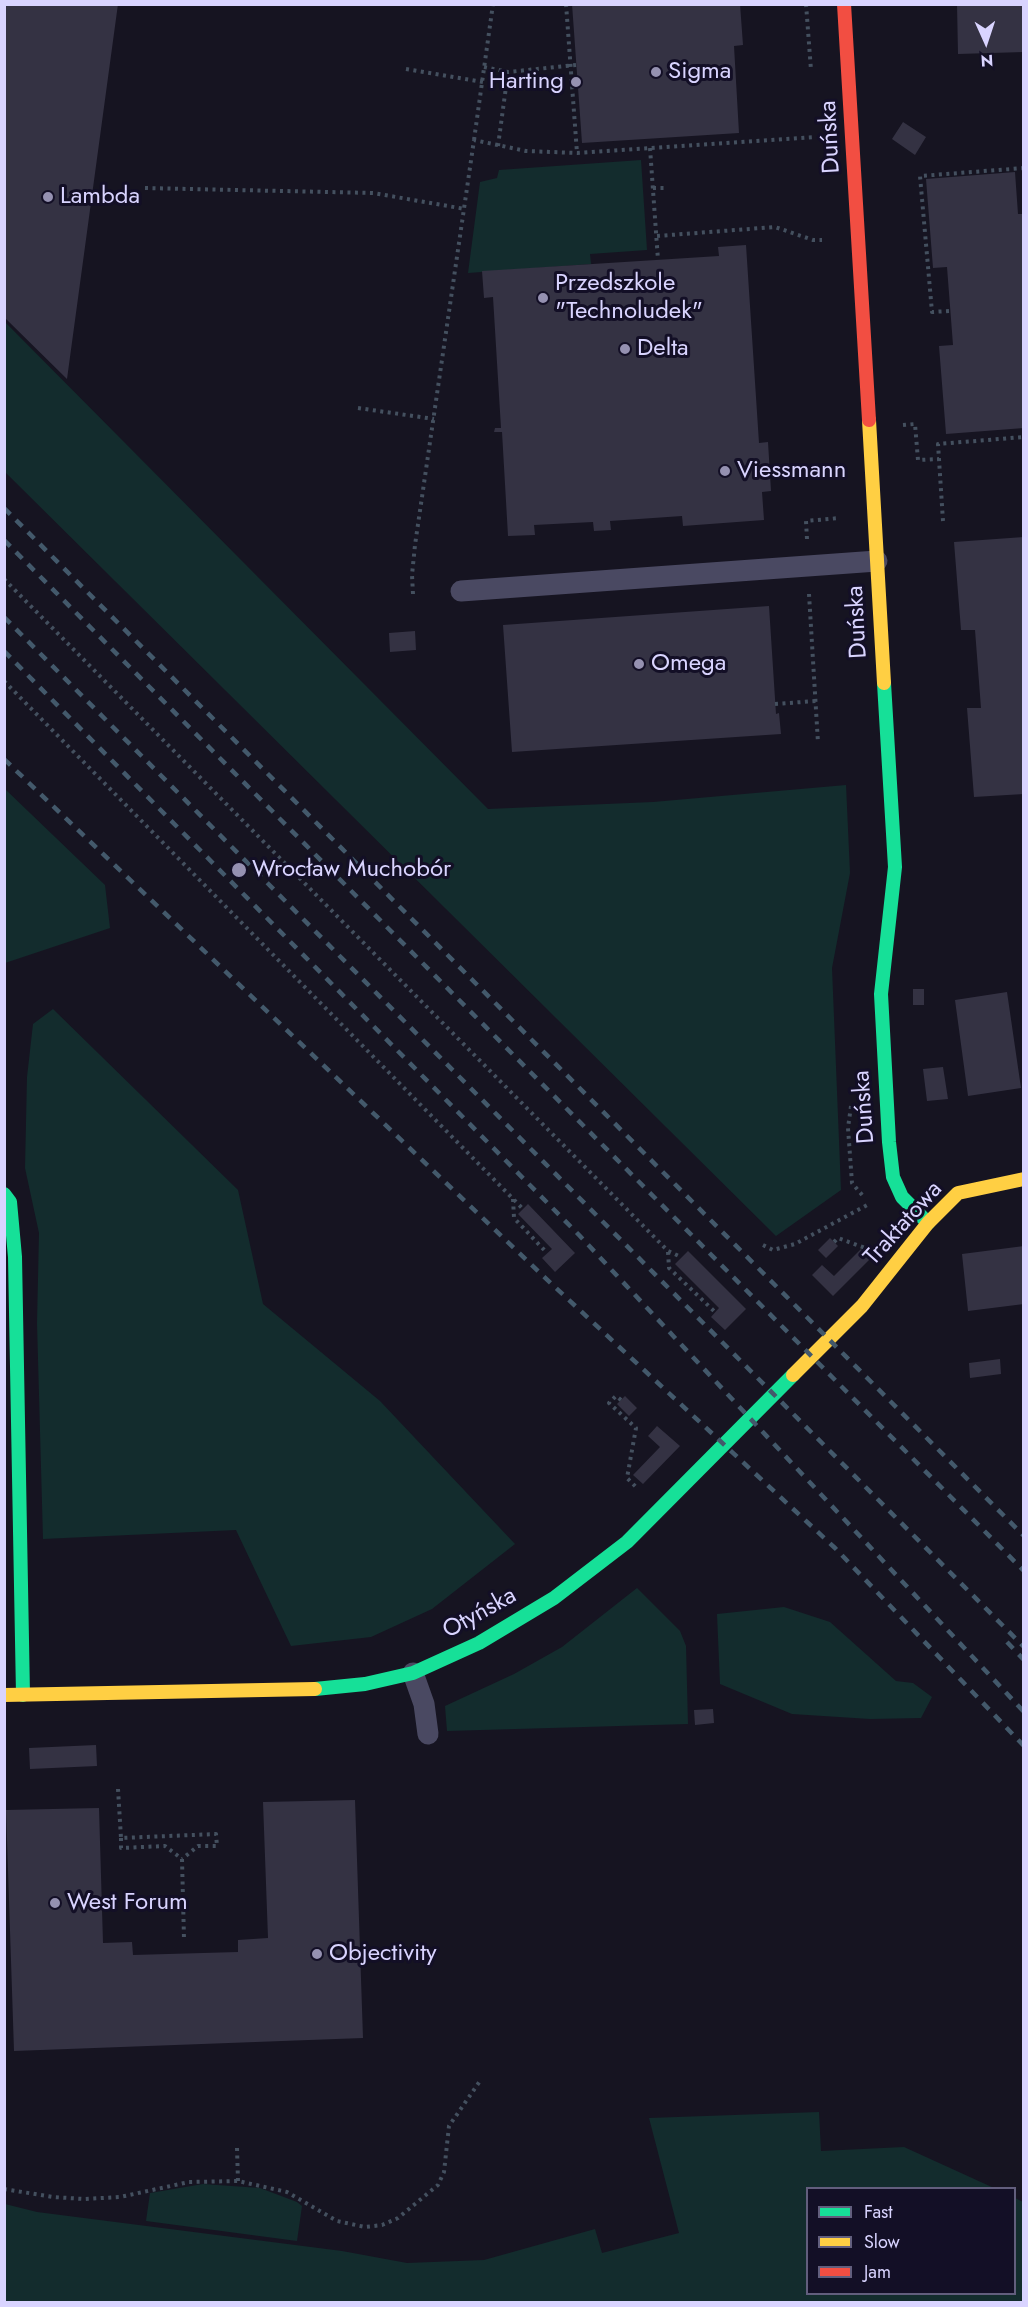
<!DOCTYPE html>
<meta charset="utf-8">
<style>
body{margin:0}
#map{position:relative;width:1028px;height:2307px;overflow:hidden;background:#161421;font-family:Jost,sans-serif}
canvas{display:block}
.frame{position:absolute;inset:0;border:6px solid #d9d4ff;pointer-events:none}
.legend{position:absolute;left:806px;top:2187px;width:210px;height:108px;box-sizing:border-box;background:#130f26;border:2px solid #625e7d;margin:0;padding:8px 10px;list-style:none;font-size:18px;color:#d9d4ff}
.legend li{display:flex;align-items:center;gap:12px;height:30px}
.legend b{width:30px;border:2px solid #625e7d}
.north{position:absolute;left:956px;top:12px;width:60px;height:60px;-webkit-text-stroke:4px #130f26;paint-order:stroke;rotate:177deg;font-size:16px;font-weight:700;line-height:24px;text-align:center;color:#d9d4ff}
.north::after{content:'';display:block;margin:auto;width:21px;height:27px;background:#d9d4ff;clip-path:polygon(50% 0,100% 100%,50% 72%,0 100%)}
</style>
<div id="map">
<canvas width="1028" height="2307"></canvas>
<div class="frame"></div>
<ul class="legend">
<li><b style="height:8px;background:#16e098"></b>Fast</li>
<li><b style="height:8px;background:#ffcf43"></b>Slow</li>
<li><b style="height:8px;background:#f24e42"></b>Jam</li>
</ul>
<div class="north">N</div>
</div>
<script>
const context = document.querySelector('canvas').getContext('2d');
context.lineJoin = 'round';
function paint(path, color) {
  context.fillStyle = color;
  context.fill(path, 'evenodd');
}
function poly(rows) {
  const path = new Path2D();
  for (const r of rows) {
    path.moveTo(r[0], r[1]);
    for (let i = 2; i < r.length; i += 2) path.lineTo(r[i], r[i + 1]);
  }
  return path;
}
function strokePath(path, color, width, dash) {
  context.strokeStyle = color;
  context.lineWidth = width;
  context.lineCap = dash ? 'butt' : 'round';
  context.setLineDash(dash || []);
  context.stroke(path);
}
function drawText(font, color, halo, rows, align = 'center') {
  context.font = font + ' Jost,sans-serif';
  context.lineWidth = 6;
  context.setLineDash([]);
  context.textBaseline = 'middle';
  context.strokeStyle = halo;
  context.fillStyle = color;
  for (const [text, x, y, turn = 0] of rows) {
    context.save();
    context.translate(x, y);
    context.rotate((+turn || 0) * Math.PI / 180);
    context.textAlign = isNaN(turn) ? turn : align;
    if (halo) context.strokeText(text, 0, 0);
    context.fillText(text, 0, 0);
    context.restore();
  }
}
const green = poly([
 [641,160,647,250,590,254,591,264,468,273,480,182,497,178,499,170],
 [5,322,488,809,653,802,846,785,850,873,832,968,841,1190,776,1236,5,472],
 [5,789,105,885,110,928,5,963],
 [53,1009,238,1190,263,1304,380,1401,515,1544,432,1609,371,1637,291,1646,236,1530,43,1539,37,1323,39,1233,25,1168,27,1077,33,1024],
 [637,1588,680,1631,686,1646,688,1724,447,1731,445,1706,514,1674,562,1647],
 [784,1607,830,1622,896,1681,913,1683,932,1697,921,1718,870,1719,792,1714,720,1684,717,1614],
 [819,2112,821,2151,904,2147,994,2188,808,2188,808,2294,1014,2294,1015,2198,1023,2202,1023,2302,5,2302,5,2204,37,2212,342,2251,407,2263,484,2260,595,2229,602,2253,679,2233,649,2118],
 [203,2184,260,2188,297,2202,302,2206,297,2241,146,2221,150,2193]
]);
const building = poly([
 [4,4,118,4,67,379,4,317],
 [572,4,740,4,743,45,734,46,739,133,582,143],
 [957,4,1024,4,1024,52,958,54],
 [903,122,926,137,915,155,892,139],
 [1015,172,1018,214,1024,214,1024,428,946,434,939,346,953,345,947,267,933,268,926,179],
 [746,245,759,443,768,442,771,491,762,492,764,520,683,526,682,516,610,521,611,530,594,531,593,522,534,525,535,535,508,536,502,432,494,432,495,428,501,428,493,297,484,298,482,271,719,256,718,247],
 [1024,537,1024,794,974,797,967,708,981,708,975,630,961,630,954,542],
 [769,606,776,714,779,713,781,734,512,752,503,625],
 [415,631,416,650,390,652,389,633],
 [913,989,924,989,924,1005,913,1005],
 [1007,992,1021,1088,968,1096,955,1000],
 [943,1067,948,1099,927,1101,923,1069],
 [528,1204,575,1253,555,1272,542,1258,552,1249,518,1214],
 [830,1238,838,1246,826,1258,818,1250],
 [1024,1246,1024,1304,968,1311,962,1254],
 [861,1249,870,1259,833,1296,812,1275,822,1265,834,1276],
 [688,1251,746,1309,725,1330,711,1317,719,1308,675,1264],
 [1000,1359,1001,1374,970,1378,969,1363],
 [625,1396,637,1408,629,1416,617,1404],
 [657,1426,680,1446,643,1484,633,1475,660,1447,648,1436],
 [713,1709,714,1723,695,1725,694,1710],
 [96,1745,97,1766,30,1769,29,1748],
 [355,1800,363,2038,14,2051,6,1810,99,1808,103,1943,132,1942,133,1955,238,1952,238,1940,268,1938,263,1802]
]);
const path = poly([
 [566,4,577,153],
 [806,4,811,70],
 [484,67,508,72,576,65],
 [406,69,483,82],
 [474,140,493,4],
 [498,146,508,72],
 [650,148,658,260],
 [145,188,373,193,465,209],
 [653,188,668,188],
 [657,236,775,227,813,240,822,240],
 [949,311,932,312,920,176,1024,168],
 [358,408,434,419],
 [903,425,915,424,918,460,939,459],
 [943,521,938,444,1024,437],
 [807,539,806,521,840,518],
 [4,579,668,1251,681,1257],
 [413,594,412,575,415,545,474,140,526,151,577,153,815,137],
 [809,594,818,743],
 [4,681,523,1209],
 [775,704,816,701],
 [851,1106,848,1128,852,1183,863,1196],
 [513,1199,514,1218,547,1253],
 [834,1242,838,1238,865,1248],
 [763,1245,773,1250,795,1244,869,1204],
 [668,1252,669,1268,715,1312],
 [621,1400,616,1396,609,1403,636,1428,627,1478,636,1487],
 [118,1789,121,1838,216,1834,217,1846,198,1846,182,1859],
 [121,1838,121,1848,165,1846,182,1859],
 [182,1859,184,1939],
 [237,2148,238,2181],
 [4,2189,53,2197,84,2199,120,2197,189,2182,238,2181,287,2192,337,2221,365,2227,382,2225,398,2218,438,2185,444,2172,449,2126,480,2081]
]);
const lane = poly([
 [461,591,877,561],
 [413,1673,424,1704,428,1734]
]);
const fast = poly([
 [884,683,895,867,881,994,889,1142,893,1177,902,1197,928,1223],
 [4,1194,10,1202,15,1257,23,1695],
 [315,1689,365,1684,413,1673,479,1643,554,1598,627,1542,793,1375]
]);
const slow = poly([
 [869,420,884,683],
 [793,1375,862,1306,928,1223,958,1193,1024,1179],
 [4,1695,315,1689]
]);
const jam = poly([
 [844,4,869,420]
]);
const rail = poly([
 [4,508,1024,1536],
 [4,540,1024,1571],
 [4,617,1024,1647],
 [4,651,579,1235,1024,1712],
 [4,759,541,1274,835,1548,1024,1746],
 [1007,1642,1024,1660]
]);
const markers = [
 [656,72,6,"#9591b1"],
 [576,82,6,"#9591b1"],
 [48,197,6,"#9591b1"],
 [543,298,6,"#9591b1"],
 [625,349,6,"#9591b1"],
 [725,471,6,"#9591b1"],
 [639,664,6,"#9591b1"],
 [239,870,8,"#9591b1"],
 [55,1903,6,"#9591b1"],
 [317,1954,6,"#9591b1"]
];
const poiNames = [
 ["Sigma",668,72],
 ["Harting",564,82,"right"],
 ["Lambda",60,197],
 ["Przedszkole",555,284],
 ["\"Technoludek\"",555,312],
 ["Delta",637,349],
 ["Viessmann",737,471],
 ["Omega",651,664],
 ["Wrocław Muchobór",252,870],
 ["West Forum",67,1903],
 ["Objectivity",329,1954]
];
const streetNames = [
 ["Duńska",831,137,-93],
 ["Duńska",858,622,-93],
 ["Duńska",865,1107,-94],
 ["Traktatowa",904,1224,-48],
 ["Otyńska",480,1614,-29]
];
paint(green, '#132c2d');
paint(building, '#343243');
strokePath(path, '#44505f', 4, [3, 4.5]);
strokePath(lane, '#4a4962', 21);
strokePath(fast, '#16e098', 14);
strokePath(slow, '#ffcf43', 14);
strokePath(jam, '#f24e42', 14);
strokePath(rail, '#43596b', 4.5, [9, 8]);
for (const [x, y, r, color] of markers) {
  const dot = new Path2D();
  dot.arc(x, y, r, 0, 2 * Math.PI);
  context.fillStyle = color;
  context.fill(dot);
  strokePath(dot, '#130f26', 2);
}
drawText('24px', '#d9d4ff', '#130f26', poiNames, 'left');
drawText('24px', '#d9d4ff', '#130f26', streetNames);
</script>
